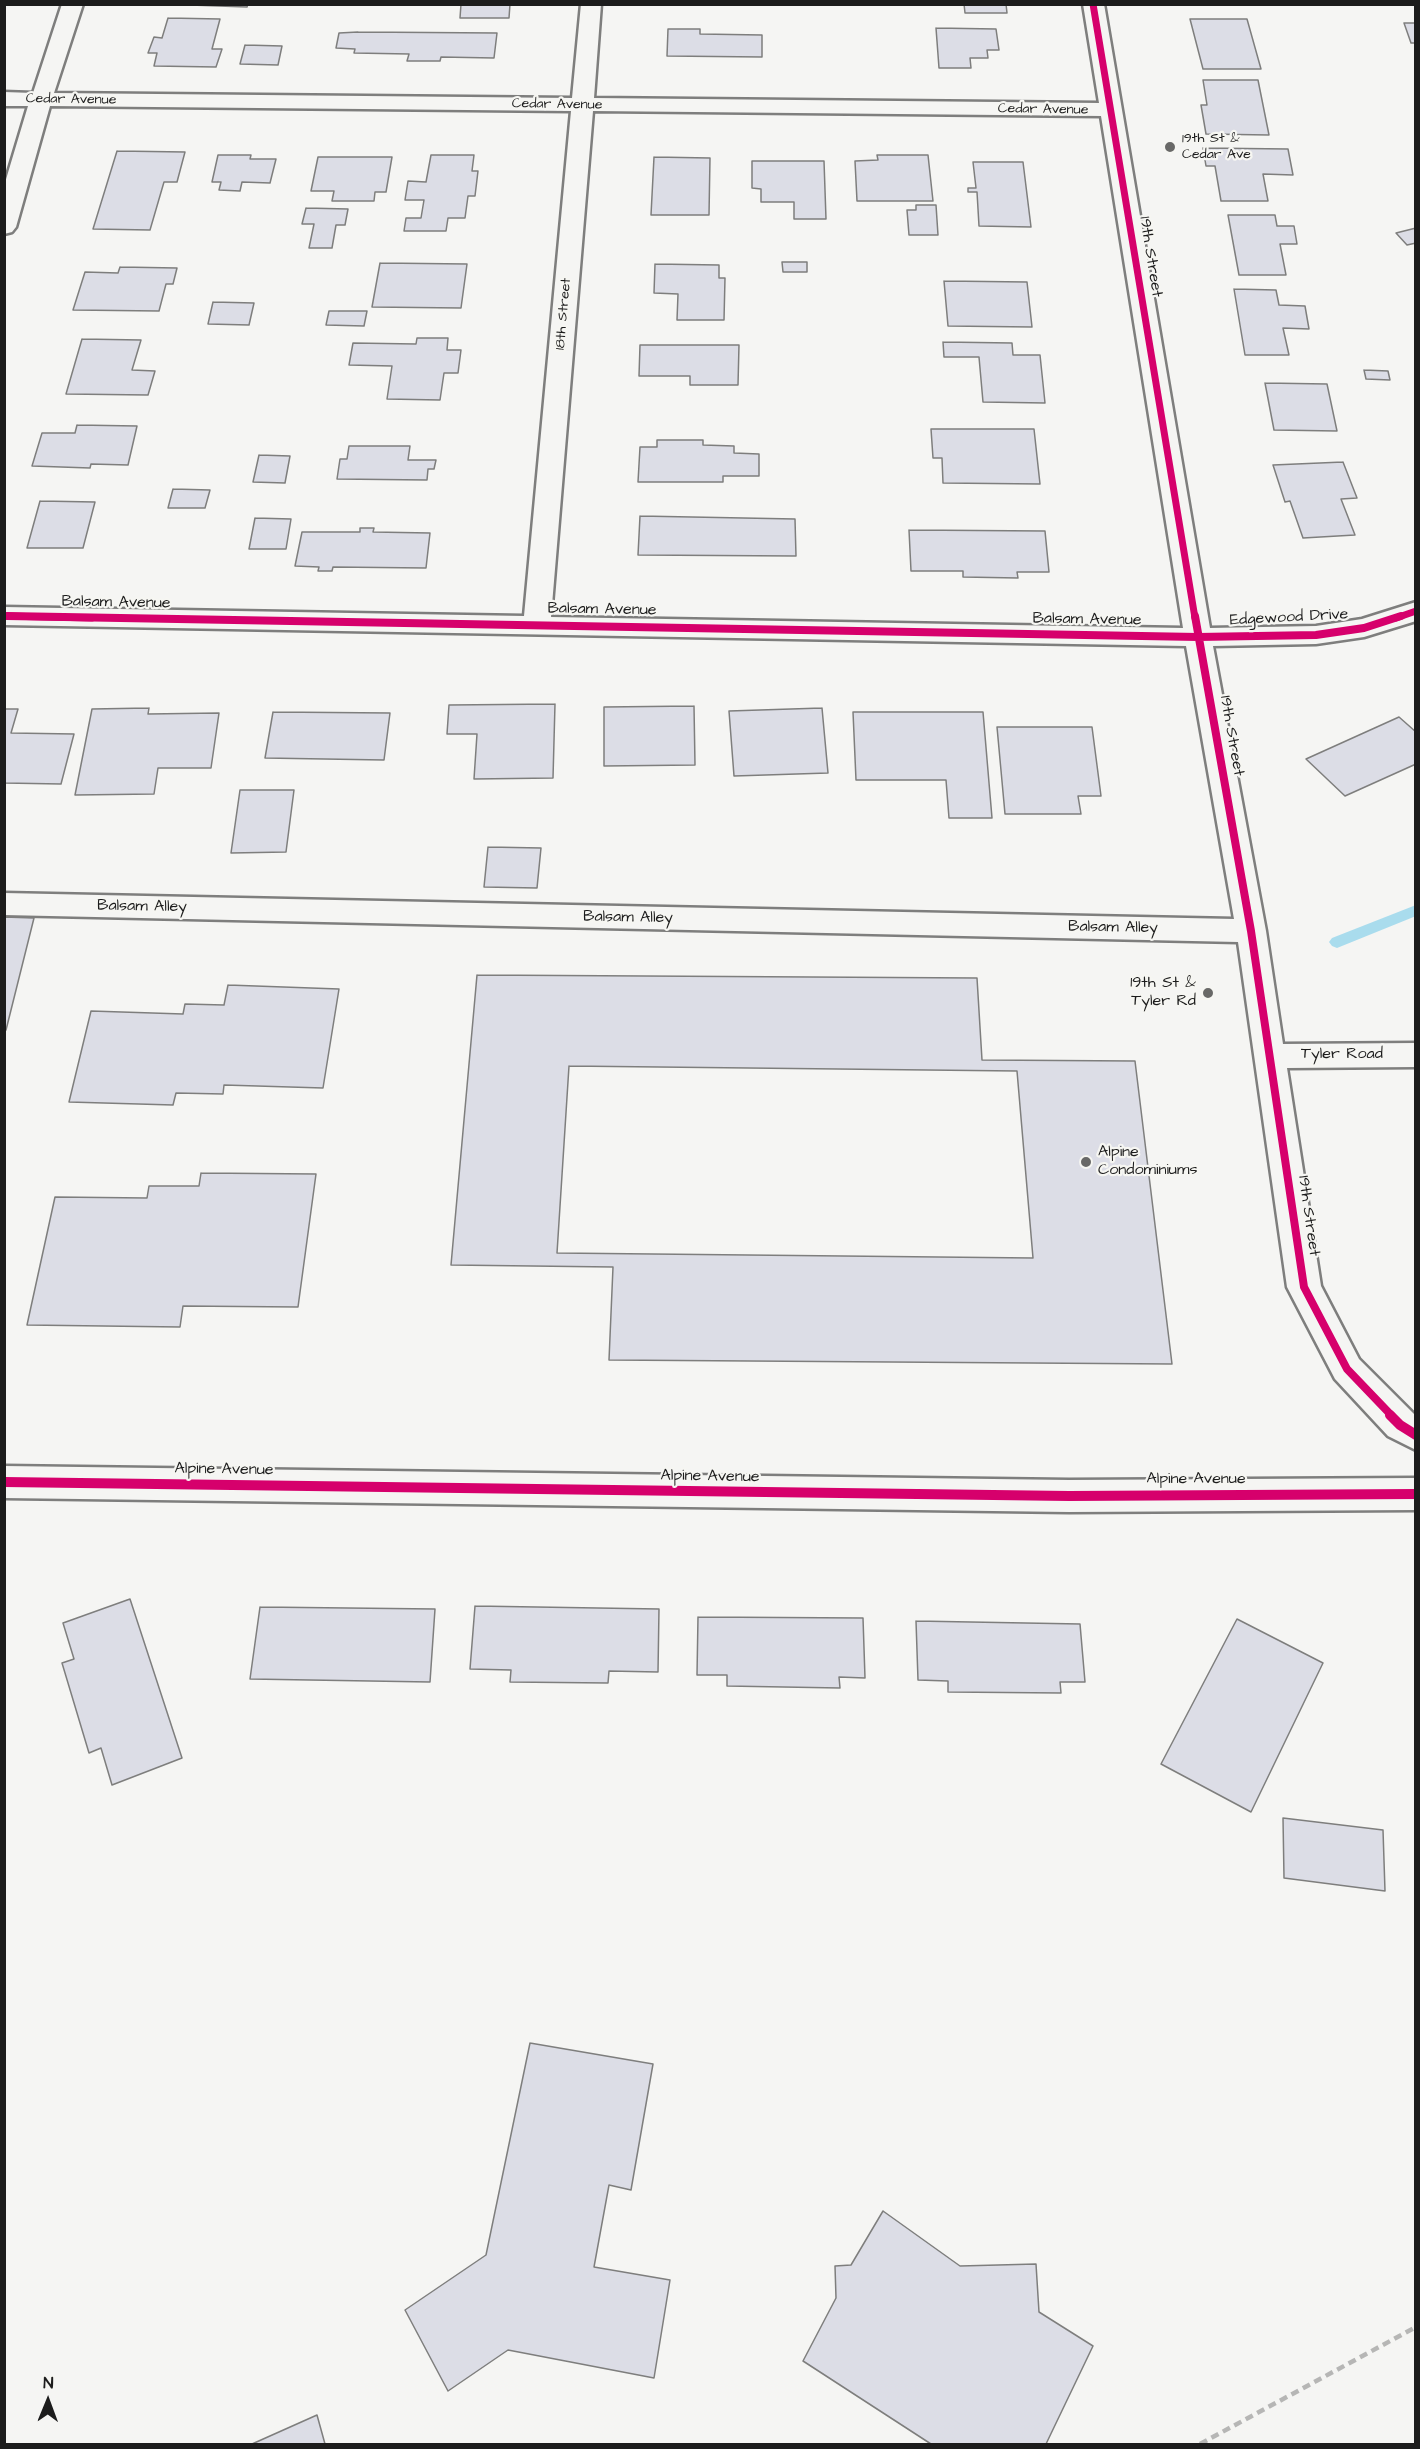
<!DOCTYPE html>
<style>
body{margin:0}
#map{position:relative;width:1420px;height:2449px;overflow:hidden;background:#f5f5f3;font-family:"Architects Daughter",sans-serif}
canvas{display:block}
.frame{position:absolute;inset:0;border:6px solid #1c1c1c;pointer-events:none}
.north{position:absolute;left:18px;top:2371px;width:60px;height:60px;-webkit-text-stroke:4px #f6f6f2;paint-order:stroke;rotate:1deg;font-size:16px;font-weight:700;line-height:24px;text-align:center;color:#1c1c1c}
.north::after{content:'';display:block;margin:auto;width:21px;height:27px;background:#1c1c1c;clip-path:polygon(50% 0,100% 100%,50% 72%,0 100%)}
</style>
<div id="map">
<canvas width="1420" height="2449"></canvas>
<div class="frame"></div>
<div class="north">N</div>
</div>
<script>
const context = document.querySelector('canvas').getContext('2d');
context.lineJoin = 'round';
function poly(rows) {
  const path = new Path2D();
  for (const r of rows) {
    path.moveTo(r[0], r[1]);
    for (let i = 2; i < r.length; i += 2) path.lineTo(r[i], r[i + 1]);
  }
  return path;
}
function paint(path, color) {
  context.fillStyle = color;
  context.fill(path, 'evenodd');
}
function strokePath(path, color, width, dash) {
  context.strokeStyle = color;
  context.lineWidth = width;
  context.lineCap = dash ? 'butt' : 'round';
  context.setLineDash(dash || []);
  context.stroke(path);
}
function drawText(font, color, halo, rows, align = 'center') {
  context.font = font + ' "Architects Daughter",sans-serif';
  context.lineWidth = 4.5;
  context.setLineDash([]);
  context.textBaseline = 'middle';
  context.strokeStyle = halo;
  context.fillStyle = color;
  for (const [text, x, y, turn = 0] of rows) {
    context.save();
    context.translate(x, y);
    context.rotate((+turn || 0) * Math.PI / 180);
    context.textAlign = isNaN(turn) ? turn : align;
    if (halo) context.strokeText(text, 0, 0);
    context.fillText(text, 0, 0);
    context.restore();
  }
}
const stream = poly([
 [1416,905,1416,916,1337,948,1332,946,1329,942,1332,938,1416,905]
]);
const building = poly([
 [162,4,248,4,247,7,162,4],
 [461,4,510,4,509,18,460,18,461,4],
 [964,4,1006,4,1007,13,965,13,964,4],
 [168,18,220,19,212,49,222,49,216,67,154,66,157,53,148,53,154,37,162,38,168,18],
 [1190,19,1247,19,1261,69,1203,69,1190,19],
 [1404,23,1416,23,1416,43,1411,43,1404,23],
 [936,28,996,29,999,50,987,50,988,58,970,58,971,68,939,68,936,28],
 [668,29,700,29,700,34,762,35,762,57,667,56,668,29],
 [358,32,497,33,494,58,441,57,440,61,407,61,409,54,354,53,355,49,336,48,339,33,358,32],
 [245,45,282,46,278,65,240,64,245,45],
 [1203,80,1258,80,1269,135,1206,134,1201,105,1207,105,1203,80],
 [1203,148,1288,149,1293,175,1263,174,1268,201,1221,201,1215,166,1206,166,1203,148],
 [117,151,185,152,177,182,164,182,150,230,93,229,117,151],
 [218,155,251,155,250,159,276,159,270,183,242,182,240,191,219,190,221,182,212,182,218,155],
 [431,155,474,155,472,171,478,171,475,196,468,196,465,218,448,218,446,231,404,231,406,218,421,218,424,200,405,200,408,181,426,182,431,155],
 [877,155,928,155,933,201,857,201,855,161,878,160,877,155],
 [318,157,392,157,386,192,375,192,374,201,332,201,334,191,311,191,318,157],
 [654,157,710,158,709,215,651,215,654,157],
 [752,161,824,161,826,219,794,219,794,202,761,202,761,189,752,188,752,161],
 [973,162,1023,162,1031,227,979,226,977,192,968,192,968,188,976,188,973,162],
 [916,205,936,205,938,235,909,235,907,210,916,210,916,205],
 [306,208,348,209,345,225,336,225,332,248,309,248,314,224,302,224,306,208],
 [1228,215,1275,215,1277,226,1294,226,1297,244,1280,244,1286,275,1239,275,1228,215],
 [1416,228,1416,243,1407,245,1396,233,1416,228],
 [782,262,807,262,807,272,783,272,782,262],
 [380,263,467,264,461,308,372,307,380,263],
 [655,264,719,265,719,278,725,278,724,320,677,320,678,294,654,293,655,264],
 [120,267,177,268,173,284,166,284,159,311,73,310,85,272,118,273,120,267],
 [944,281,1027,282,1032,327,948,326,944,281],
 [1234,289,1276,290,1279,305,1305,306,1309,329,1283,328,1289,355,1245,355,1234,289],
 [213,302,254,303,249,325,208,324,213,302],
 [329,311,367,311,364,326,326,325,329,311],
 [417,338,448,338,447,350,461,350,458,373,444,373,440,400,387,399,392,366,349,365,353,343,416,344,417,338],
 [82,339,141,340,132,370,155,371,148,395,66,394,82,339],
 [943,342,1012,343,1013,355,1040,355,1045,403,983,402,979,357,944,357,943,342],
 [640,345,739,345,738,385,690,385,690,376,639,376,640,345],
 [1364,370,1388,371,1390,380,1366,379,1364,370],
 [1265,383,1327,384,1337,431,1274,430,1265,383],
 [77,425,137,426,128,465,91,464,90,468,32,466,42,433,75,433,77,425],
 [931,429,1034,429,1040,484,943,483,942,458,933,458,931,429],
 [657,440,703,440,703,445,734,446,734,453,759,454,759,476,723,476,723,482,638,482,640,447,657,447,657,440],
 [349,446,410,446,408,460,436,460,434,469,428,469,427,480,337,479,340,459,347,459,349,446],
 [259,455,290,456,285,483,253,482,259,455],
 [1343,462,1357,498,1341,499,1355,535,1303,538,1290,501,1285,502,1273,465,1343,462],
 [173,489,210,490,205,508,168,508,173,489],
 [40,501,95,502,83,548,27,548,40,501],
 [640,516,795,519,796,556,638,555,640,516],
 [255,518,291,519,286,549,249,549,255,518],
 [360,528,374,528,373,532,430,533,426,568,333,567,332,571,318,571,319,567,295,566,302,532,360,532,360,528],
 [909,530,1045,531,1049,572,1017,572,1018,578,963,577,963,571,911,571,909,530],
 [555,704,553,778,474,779,477,734,447,734,449,705,555,704],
 [694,706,695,765,604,766,604,707,694,706],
 [149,708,148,714,219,713,211,768,158,768,154,794,75,795,92,709,149,708],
 [822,708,828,773,734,776,729,711,822,708],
 [4,709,18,709,11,733,74,734,61,784,4,783,4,709],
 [273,712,390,713,384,760,265,758,273,712],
 [853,712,983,712,992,818,949,818,946,780,856,780,853,712],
 [1399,717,1416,732,1416,764,1345,796,1306,759,1399,717],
 [997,727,1092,727,1101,796,1078,796,1081,814,1005,814,997,727],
 [240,790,294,790,286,852,231,853,240,790],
 [488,847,541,848,537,888,484,887,488,847],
 [4,917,34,918,6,1030,4,1030,4,917],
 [477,975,977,978,982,1060,1135,1061,1172,1364,609,1360,613,1267,451,1265,477,975],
 [569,1066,1017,1071,1033,1258,557,1253,569,1066],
 [228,985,339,989,323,1088,224,1085,223,1094,176,1093,173,1105,69,1102,91,1011,183,1014,185,1004,224,1005,228,985],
 [201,1173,316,1174,298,1307,183,1306,180,1327,27,1325,55,1197,147,1198,149,1186,199,1186,201,1173],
 [130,1599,182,1758,112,1785,101,1748,89,1753,62,1663,74,1659,63,1623,130,1599],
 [475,1606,659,1609,658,1672,609,1671,608,1683,510,1682,511,1670,470,1669,475,1606],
 [260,1607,435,1609,430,1682,250,1679,260,1607],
 [698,1617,863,1618,865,1678,839,1677,840,1688,727,1686,727,1675,697,1675,698,1617],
 [1237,1619,1323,1663,1251,1812,1161,1764,1237,1619],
 [916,1621,1080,1624,1085,1682,1060,1682,1061,1693,948,1692,948,1681,918,1680,916,1621],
 [1283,1818,1383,1830,1385,1891,1284,1878,1283,1818],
 [530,2043,653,2064,631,2190,609,2185,594,2267,670,2280,654,2378,508,2350,448,2391,405,2310,486,2255,530,2043],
 [883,2211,960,2266,1036,2264,1039,2312,1093,2346,1046,2444,931,2444,803,2361,836,2298,835,2266,851,2265,883,2211],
 [317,2415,325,2444,252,2444,317,2415]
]);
const path = poly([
 [1200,2444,1416,2327]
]);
const minor = poly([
 [62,4,83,4,54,93,572,98,581,4,601,4,594,98,1099,103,1083,4,1104,4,1210,628,1316,626,1362,619,1416,602,1416,621,1364,637,1316,644,1213,646,1266,931,1283,1044,1416,1043,1416,1067,1287,1068,1321,1286,1359,1359,1416,1416,1416,1450,1388,1436,1335,1379,1287,1287,1238,942,4,915,4,893,1234,919,1186,646,4,625,4,607,524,616,571,111,50,106,16,227,12,232,4,234,4,186,28,106,4,106,4,92,33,93,62,4],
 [593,111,1101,116,1183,628,551,617,593,111],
 [4,1466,1069,1480,1416,1478,1416,1510,1069,1512,4,1498,4,1466]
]);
const cyclewayFar2 = poly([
 [1093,4,1195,618],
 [4,616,92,618],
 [1396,618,1416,611]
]);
const cyclewayFar1 = poly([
 [7,616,1198,637,1316,635,1364,628,1401,616],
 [1195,616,1251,931,1304,1287,1347,1369,1392,1416]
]);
const cycleway = poly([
 [1390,1415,1400,1425,1416,1435],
 [4,1482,1069,1496,1416,1494]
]);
const markers = [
 [1170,147,6,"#686867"],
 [1208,993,6,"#686867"],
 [1086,1162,6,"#686867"]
];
const farStreetnames = [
 ["Cedar Avenue",71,100,1],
 ["Cedar Avenue",557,105,1],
 ["Cedar Avenue",1043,110,1],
 ["18th Street",564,314,-85]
];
const farPoinames = [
 ["19th St &",1182,139],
 ["Cedar Ave",1182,155]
];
const streetNames = [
 ["19th Street",1150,257,81],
 ["Balsam Avenue",116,603,1],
 ["Balsam Avenue",602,610,1],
 ["Edgewood Drive",1289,618,-3],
 ["Balsam Avenue",1087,620,1],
 ["19th Street",1231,736,80],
 ["Balsam Alley",142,907,1],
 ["Balsam Alley",628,918,1],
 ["Balsam Alley",1113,928,1],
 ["Tyler Road",1342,1055],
 ["19th Street",1308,1216,82],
 ["Alpine Avenue",224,1470,1],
 ["Alpine Avenue",710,1477,1],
 ["Alpine Avenue",1196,1480]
];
const poiNames = [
 ["19th St &",1196,984],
 ["Tyler Rd",1196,1002],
 ["Alpine",1098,1153,"left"],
 ["Condominiums",1098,1171,"left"]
];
paint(stream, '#a9dced');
paint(building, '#dcdde6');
strokePath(building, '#7e7e7d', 1.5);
strokePath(minor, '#7e7e7d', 5);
strokePath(path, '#b6b6b5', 4.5, [8, 5]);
paint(minor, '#f5f5f3');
strokePath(cyclewayFar2, '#d6006c', 7);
strokePath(cyclewayFar1, '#d6006c', 8);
strokePath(cycleway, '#d6006c', 10);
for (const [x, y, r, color] of markers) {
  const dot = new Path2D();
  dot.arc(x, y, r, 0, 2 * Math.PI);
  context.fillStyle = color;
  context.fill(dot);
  strokePath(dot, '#f6f6f2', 2);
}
drawText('14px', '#1c1c1c', '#f6f6f2', farStreetnames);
drawText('14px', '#1c1c1c', '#f6f6f2', farPoinames, 'left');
drawText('16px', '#1c1c1c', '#f6f6f2', streetNames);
drawText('16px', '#1c1c1c', '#f6f6f2', poiNames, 'right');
</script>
